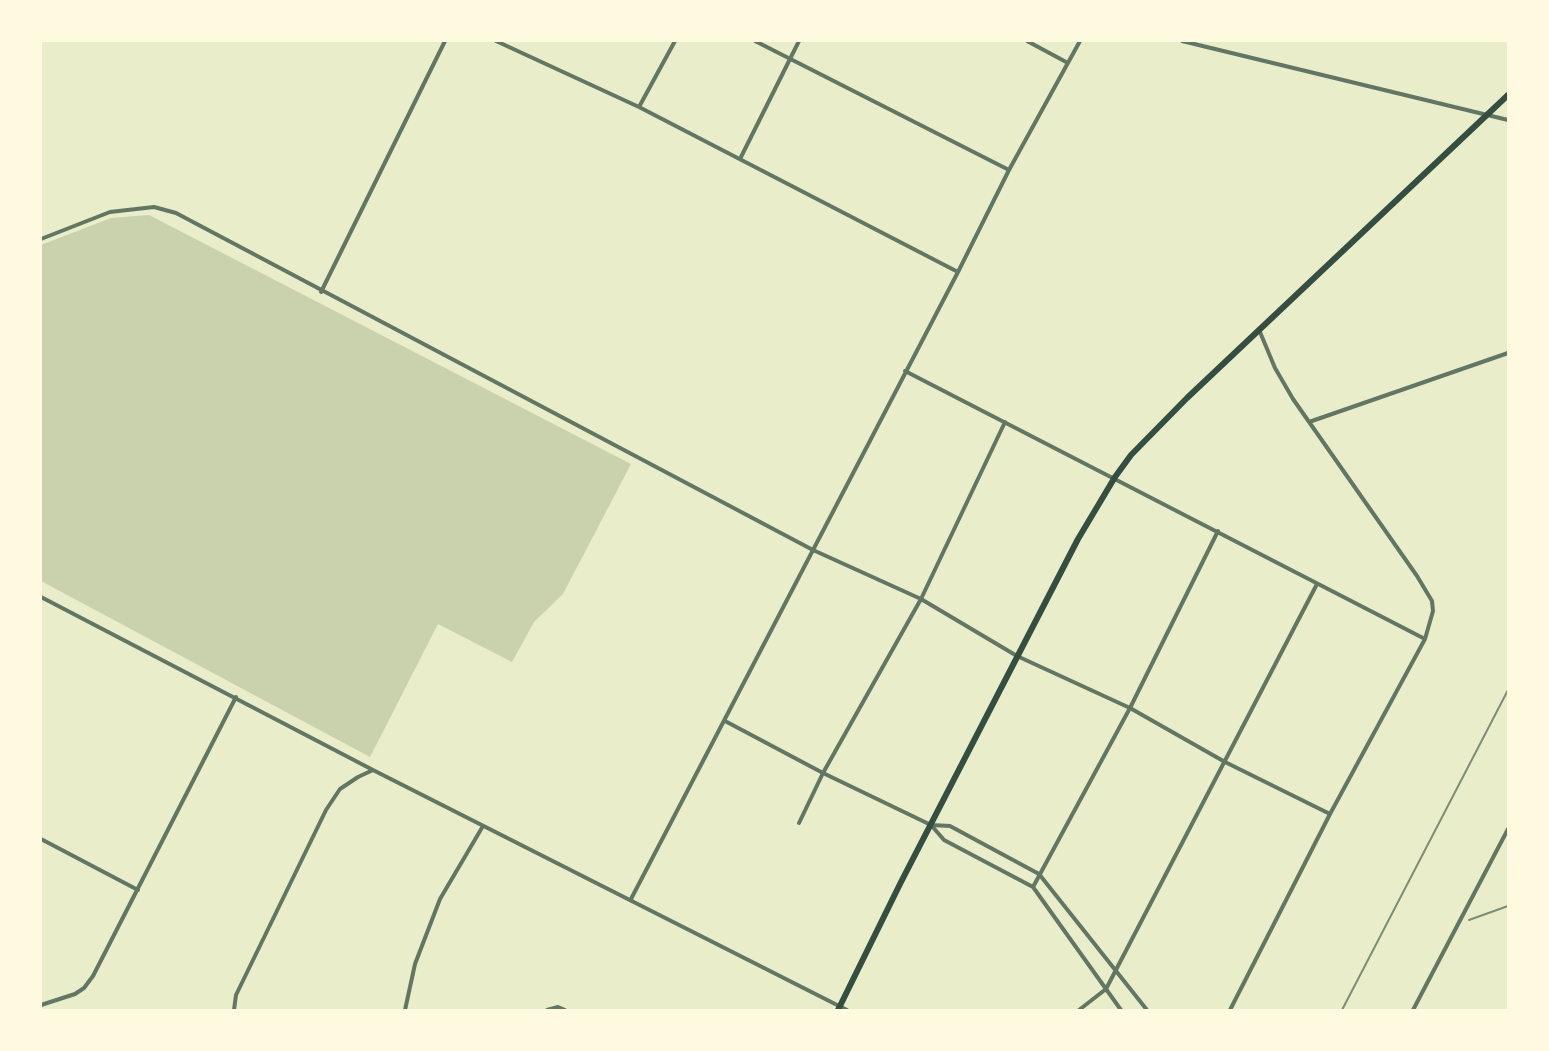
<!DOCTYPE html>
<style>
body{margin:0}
#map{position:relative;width:1549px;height:1051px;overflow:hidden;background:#e9edc9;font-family:"Source Serif 4",serif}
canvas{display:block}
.frame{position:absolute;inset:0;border:42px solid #fefae0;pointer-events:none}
</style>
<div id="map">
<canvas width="1549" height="1051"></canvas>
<div class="frame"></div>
</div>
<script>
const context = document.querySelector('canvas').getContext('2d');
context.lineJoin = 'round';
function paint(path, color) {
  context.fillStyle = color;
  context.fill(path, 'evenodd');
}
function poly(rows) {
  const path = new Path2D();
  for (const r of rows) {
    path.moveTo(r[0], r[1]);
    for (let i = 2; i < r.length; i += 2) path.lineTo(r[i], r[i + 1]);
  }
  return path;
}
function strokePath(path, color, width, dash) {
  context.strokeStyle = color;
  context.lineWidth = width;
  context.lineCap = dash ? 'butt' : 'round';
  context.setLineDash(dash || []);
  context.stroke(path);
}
const green = poly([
 [149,215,631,464,563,594,534,622,512,662,438,624,370,757,41,581,41,245,111,218]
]);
const minor = poly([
 [496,41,639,107,958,272],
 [755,41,1009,170],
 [1027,41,1068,63],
 [1182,41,1508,120],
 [639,107,675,41],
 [740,159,799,41],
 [41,239,110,212,154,207,176,213,813,550,921,599,1017,656,1130,708,1225,762,1330,814],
 [321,292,445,41],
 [905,371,1425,639],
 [1309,422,1508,353],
 [41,597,373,770,847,1010],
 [725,721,823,773,931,825,950,826,1039,874,1147,1010],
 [799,823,823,773,921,599,1005,422],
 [931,825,944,840,1033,887,1121,1010],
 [41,839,138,890],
 [1033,887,1130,708,1218,531],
 [631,899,958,272,1009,170,1080,41],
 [41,1005,75,994,84,988,93,976,236,697],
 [234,1010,236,995,326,810,340,789,358,777,373,770],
 [405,1010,415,964,440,899,483,826],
 [547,1010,558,1007,565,1010],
 [1079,1010,1106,989,1317,584],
 [1230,1010,1330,814,1425,639,1433,611,1432,601,1417,576,1293,399,1275,368,1260,332],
 [1413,1010,1508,829]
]);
const trunk = poly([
 [838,1010,901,882,1078,539,1115,477,1131,455,1187,398,1508,95]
]);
const rail = poly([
 [1469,920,1508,906],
 [1342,1010,1508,690]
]);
paint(green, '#cad2ad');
strokePath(minor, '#617663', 4);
strokePath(trunk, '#344e41', 6);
strokePath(rail, '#7c8e77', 2);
</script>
